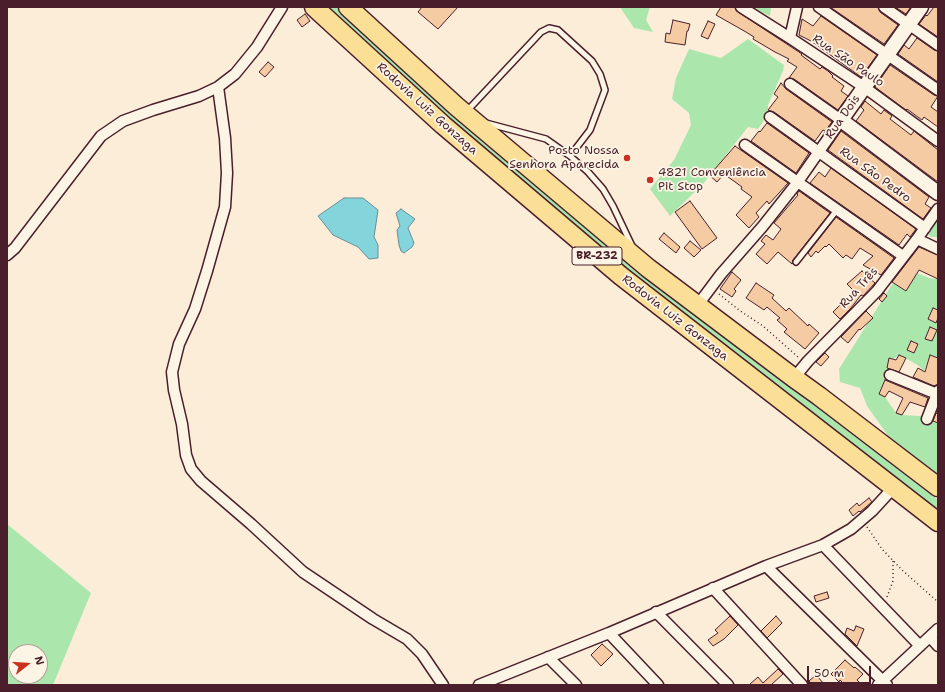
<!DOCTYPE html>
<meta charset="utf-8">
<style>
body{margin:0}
#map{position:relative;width:945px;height:692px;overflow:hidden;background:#fbedd8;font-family:"Shantell Sans",sans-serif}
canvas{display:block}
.frame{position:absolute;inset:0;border:8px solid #4a1f2b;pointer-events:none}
.north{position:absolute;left:8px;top:644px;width:40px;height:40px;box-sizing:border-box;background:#fcf5e5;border:1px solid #b59f9b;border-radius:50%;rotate:73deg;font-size:11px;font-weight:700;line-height:16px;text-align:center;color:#4a1f2b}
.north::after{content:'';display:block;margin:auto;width:14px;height:18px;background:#c8321e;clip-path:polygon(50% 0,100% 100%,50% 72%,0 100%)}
.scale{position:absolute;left:807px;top:666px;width:64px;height:18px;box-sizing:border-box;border:2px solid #4a1f2b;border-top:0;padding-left:5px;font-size:12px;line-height:14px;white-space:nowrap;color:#4a1f2b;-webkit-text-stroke:3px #fcf5e5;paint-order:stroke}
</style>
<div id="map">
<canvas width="945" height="692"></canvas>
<div class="frame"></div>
<div class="north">N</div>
<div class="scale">50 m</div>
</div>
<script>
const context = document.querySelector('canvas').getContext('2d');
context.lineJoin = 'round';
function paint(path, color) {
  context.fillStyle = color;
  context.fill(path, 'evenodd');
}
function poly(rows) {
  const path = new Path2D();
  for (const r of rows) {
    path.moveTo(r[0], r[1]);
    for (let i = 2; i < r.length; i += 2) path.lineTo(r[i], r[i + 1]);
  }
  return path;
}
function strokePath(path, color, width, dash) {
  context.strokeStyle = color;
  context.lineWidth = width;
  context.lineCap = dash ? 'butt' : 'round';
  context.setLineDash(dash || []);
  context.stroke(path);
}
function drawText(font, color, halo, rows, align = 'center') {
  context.font = font + ' "Shantell Sans",sans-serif';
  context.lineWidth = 3.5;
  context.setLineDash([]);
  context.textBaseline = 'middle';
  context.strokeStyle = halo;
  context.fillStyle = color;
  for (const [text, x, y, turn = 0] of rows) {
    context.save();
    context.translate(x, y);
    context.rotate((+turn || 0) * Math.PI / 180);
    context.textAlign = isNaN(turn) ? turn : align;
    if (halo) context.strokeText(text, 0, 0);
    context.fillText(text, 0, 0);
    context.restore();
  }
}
const green = poly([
 [325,7,339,7,398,61,516,165,705,323,789,385,938,500,938,514,575,229],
 [620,7,650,7,646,20,653,32,634,28],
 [753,7,771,7,770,16,753,8],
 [748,39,784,65,783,71,768,105,768,114,758,129,748,127,703,184,670,216,650,189,674,160,691,125,689,113,672,99,676,78,689,49,721,58],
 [938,216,938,237,931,237,925,231],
 [917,273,929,278,937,279,938,278,938,358,930,355,924,371,919,366,900,355,893,359,889,358,887,368,886,378,879,394,885,397,896,413,902,415,921,416,938,423,938,480,904,454,889,437,867,406,860,388,840,382,839,369,893,283,906,291],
 [7,524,91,593,53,685,7,685],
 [16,652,40,652,40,676,16,676]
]);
const water = poly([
 [344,198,363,198,378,210,374,237,378,245,378,258,369,259,358,247,333,235,318,216,344,198],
 [401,209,415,219,408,228,414,243,412,247,404,253,401,251,399,245,397,230,400,226,396,213,401,209]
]);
const building = poly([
 [422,7,458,7,438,29,418,12,422,7],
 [721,7,735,7,738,12,802,54,801,55,820,69,822,67,828,71,833,76,832,77,844,86,841,91,848,96,838,110,794,79,789,78,797,67,787,61,789,59,775,52,753,39,754,37,746,32,716,15,721,7],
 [830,7,878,7,880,12,898,25,884,44,830,7],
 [895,7,911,7,906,14,895,7],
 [934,7,938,7,938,37,919,24,926,15,927,16,934,7],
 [305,14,310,21,302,27,297,20,305,14],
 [821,16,877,55,861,77,811,41,799,35,802,19,813,26,821,16],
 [673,20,690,24,688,31,687,31,685,45,665,42,666,33,670,34,673,20],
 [708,21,715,24,708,39,701,36,708,21],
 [917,38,934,50,938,51,938,82,898,54,904,45,909,49,917,38],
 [268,62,274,67,265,77,259,72,268,62],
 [890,65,934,95,938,96,931,107,938,112,938,127,924,117,922,120,907,109,906,110,875,87,890,65],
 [781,83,786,89,832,122,825,131,823,130,815,141,774,112,768,110,778,97,774,94,781,83],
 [865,101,881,114,884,110,892,116,890,119,911,135,914,131,938,150,938,182,856,121,864,110,861,107,865,101],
 [767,123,809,153,796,173,751,141,759,131,760,132,767,123],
 [841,131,929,197,925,204,931,208,923,219,828,150,841,131],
 [735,146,788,183,769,204,767,201,756,213,759,217,749,228,736,215,752,197,741,189,742,187,724,174,717,182,708,174,713,169,714,170,735,146],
 [831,168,916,229,910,237,907,234,899,245,810,183,819,172,825,177,831,168],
 [799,191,830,213,793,260,792,264,778,252,767,264,756,254,765,244,761,241,766,235,773,240,781,229,774,223,798,195,797,194,799,191],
 [690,201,717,238,702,249,675,212,690,201],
 [836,217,894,258,881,275,863,265,873,256,860,248,852,259,846,255,843,258,829,244,826,247,825,246,818,253,816,251,811,257,808,253,836,217],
 [664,233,680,247,676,253,659,239,664,233],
 [690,241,701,250,694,257,684,248,690,241],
 [919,247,938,255,938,279,919,270,906,291,892,282,919,247],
 [862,271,875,283,863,296,861,295,851,308,840,319,833,312,840,305,841,306,854,291,847,284,862,271],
 [732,272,741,280,734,289,736,291,732,297,720,289,732,272],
 [756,283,774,295,772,298,786,311,789,308,808,326,809,324,819,333,805,349,784,332,787,329,777,320,780,318,767,307,764,310,746,298,756,283],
 [884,293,887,296,882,302,879,299,884,293],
 [933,308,938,310,938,318,936,323,928,319,933,308],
 [866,311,873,318,860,330,859,329,848,343,841,337,866,311],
 [930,327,937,330,932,341,925,339,930,327],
 [911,341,918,344,914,353,907,350,911,341],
 [825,353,829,357,821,366,816,362,825,353],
 [899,355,906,358,899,372,887,368,889,358,896,360,899,355],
 [930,355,938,358,938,384,934,386,913,377,918,368,925,372,930,355],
 [885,380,928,398,925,407,910,402,902,415,896,413,903,398,889,391,885,397,879,394,885,380],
 [936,413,938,414,938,423,933,421,936,413],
 [869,498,872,502,860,512,859,511,853,516,849,510,857,503,859,506,869,498],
 [827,592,829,598,816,602,814,596,827,592],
 [730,616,738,625,724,639,713,646,708,640,718,633,715,630,730,616],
 [776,616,782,623,767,638,761,631,776,616],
 [856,626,864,629,857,646,845,634,847,628,854,631,856,626],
 [602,644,613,654,601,666,591,655,602,644],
 [845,660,854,668,855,667,863,674,857,680,862,685,845,685,840,680,839,682,831,674,845,660],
 [778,669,783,674,771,685,749,685,758,677,763,683,778,669],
 [816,675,825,685,813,685,809,681,816,675]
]);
const path = poly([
 [719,294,739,310,763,326,798,357],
 [867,527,882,549,902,570,938,602],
 [887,597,893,581,893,560]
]);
const lane = poly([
 [467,111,541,32,549,28,558,30,592,61,600,74,605,90,590,130,570,156],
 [486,123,546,139,570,156,588,172,603,189,613,206,632,246],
 [796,262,837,210]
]);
const street = poly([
 [741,7,790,38,864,87,938,141],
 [819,7,938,90],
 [884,7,938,45],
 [790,38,797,7],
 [218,87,225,138,227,173,225,207,207,271,195,309,179,344,172,372,174,390,182,424,186,455,191,469,201,481,251,524,303,572,373,619,407,639,422,654,443,685],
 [770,117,925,228],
 [745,145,903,256],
 [917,239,938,249],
 [7,255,15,248,101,136,123,121,153,110,199,96,218,87,235,74,257,47,282,7],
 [697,306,721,274,763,226,797,183,841,120,790,84],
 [890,375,937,394],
 [794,378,808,361,877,291,917,239,938,209],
 [927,419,938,391],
 [823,545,920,646],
 [766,566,887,685],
 [713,588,802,685],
 [656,612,728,685],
 [609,633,658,685],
 [930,637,938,646],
 [548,657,576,685],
 [479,685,609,633,766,566,823,545,851,529,872,511,894,487],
 [878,685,938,629]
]);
const secondary = poly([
 [921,7,841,120,938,193]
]);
const highway = poly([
 [314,7,443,125,621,276,938,522],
 [348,7,456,106,648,268,794,378,819,396,938,487]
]);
const markers = [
 [627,158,4,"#c8321e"],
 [650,180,4,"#c8321e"]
];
const shields = [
 [597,256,50]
];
const shieldNames = [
 ["BR-232",597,256]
];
const streetNames = [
 ["Rua São Paulo",848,61,34],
 ["Rodovia Luiz Gonzaga",427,109,42],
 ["Rua Dois",843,117,-55],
 ["Rua São Pedro",875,175,36],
 ["Rua Três",859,288,-48],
 ["Rodovia Luiz Gonzaga",675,318,38]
];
const poiNames = [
 ["Posto Nossa",619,151],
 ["Senhora Aparecida",619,165],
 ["4821 Conveniência",658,173,"left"],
 ["Pit Stop",658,187,"left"]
];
paint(green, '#abe7ad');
paint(water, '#83d4db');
strokePath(water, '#6c8c95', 1);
paint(building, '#f5cba4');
strokePath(building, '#4a1f2b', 1);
strokePath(lane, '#4a1f2b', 8);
strokePath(street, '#4a1f2b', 13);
strokePath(secondary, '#4a1f2b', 17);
strokePath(highway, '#4a1f2b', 21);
strokePath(path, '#4a1f2b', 1.5, [1, 3]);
strokePath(lane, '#fcf5e5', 5);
strokePath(street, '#fcf5e5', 10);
strokePath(secondary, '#fcf5e5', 14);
strokePath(highway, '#fbdf96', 18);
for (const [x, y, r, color] of markers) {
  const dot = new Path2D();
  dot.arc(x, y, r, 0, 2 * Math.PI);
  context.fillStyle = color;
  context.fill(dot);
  strokePath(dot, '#fcf5e5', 1.5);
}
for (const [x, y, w] of shields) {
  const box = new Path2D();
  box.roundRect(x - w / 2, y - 9, w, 18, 3);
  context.fillStyle = '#fcf5e5';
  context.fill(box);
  strokePath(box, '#4a1f2b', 1);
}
drawText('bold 11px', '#4a1f2b', null, shieldNames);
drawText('12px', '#4a1f2b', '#fcf5e5', streetNames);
drawText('12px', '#4a1f2b', '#fcf5e5', poiNames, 'right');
</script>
